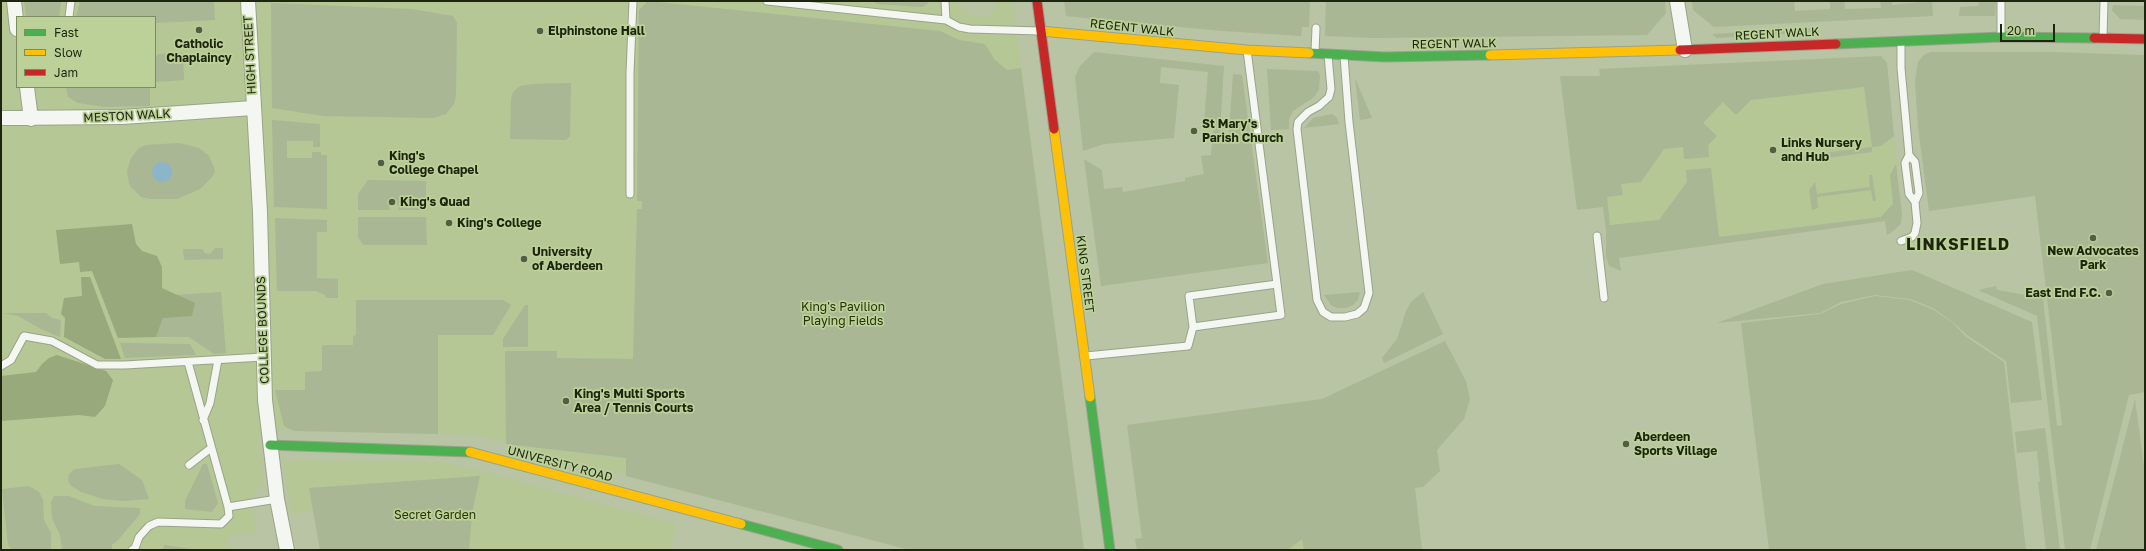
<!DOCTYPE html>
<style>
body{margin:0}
#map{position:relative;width:2146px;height:551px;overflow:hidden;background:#b8c4a4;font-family:"Golos Text",sans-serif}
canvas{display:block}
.frame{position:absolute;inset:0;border:2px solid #1d250f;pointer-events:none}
.legend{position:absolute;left:16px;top:16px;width:140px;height:72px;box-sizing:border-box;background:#bbd197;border:1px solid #7c8c61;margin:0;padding:5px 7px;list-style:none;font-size:12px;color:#1d250f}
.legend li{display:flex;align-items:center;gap:8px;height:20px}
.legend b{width:20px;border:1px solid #7c8c61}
.scale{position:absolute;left:2000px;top:24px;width:55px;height:18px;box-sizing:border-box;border:2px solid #1d250f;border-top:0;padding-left:5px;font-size:12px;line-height:14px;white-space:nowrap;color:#1d250f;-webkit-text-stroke:3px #bbd197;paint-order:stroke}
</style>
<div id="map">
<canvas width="2146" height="551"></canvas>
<div class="frame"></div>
<ul class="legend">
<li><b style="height:5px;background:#4caf50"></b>Fast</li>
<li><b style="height:5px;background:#ffc107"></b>Slow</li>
<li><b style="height:5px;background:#c62828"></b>Jam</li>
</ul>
<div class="scale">20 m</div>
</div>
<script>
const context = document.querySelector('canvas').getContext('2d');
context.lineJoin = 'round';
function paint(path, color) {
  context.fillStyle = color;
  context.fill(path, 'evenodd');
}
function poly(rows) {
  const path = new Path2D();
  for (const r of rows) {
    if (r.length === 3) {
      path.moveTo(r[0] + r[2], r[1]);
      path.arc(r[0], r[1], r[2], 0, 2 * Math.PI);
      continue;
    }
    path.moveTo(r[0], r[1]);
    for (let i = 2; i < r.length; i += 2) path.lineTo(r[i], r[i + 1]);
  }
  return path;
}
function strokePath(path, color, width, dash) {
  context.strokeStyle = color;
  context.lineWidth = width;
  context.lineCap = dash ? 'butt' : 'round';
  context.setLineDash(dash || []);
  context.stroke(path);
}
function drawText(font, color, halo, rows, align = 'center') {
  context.font = font + ' "Golos Text",sans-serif';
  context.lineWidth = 3.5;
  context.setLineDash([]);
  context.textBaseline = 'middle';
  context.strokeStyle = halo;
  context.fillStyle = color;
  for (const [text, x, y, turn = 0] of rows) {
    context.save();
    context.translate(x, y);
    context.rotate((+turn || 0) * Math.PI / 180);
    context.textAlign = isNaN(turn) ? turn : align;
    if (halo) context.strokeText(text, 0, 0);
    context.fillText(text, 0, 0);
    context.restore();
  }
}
const built = poly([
 [1,1,954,1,970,15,991,15,998,1,1013,1,1084,550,910,550,476,435,279,430,258,435,264,483,252,496,256,534,228,535,231,550,1,550],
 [17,17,155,17,155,87,17,87],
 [1881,56,1887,63,1902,214,1718,237,1718,231,1610,225,1607,197,1622,195,1621,184,1641,182,1685,92],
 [307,460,445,462,677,524,670,550,350,550,312,511,291,514,283,461],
 [1302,539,1304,550,1250,550]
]);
const green = poly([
 [24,1,61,1,59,17,26,17],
 [80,1,214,1,215,20,155,23,155,17,76,17],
 [648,1,940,31,959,40,985,44,994,59,1007,70,1021,68,1084,550,910,550,626,476,626,458,506,444,505,351,557,351,557,358,633,359,637,209,642,209,642,201,637,201,639,10],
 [873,1,930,1,923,7,920,7,877,4],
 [1064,1,1310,1,1309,27,1302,27,1301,36,1223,31,1103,20,1066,16],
 [1326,1,1665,1,1666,13,1647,35,1373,38,1325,36],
 [1692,1,1794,1,1795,11,1830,9,1830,1,1844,1,1845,9,1881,8,1880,1,1892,1,1892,5,1932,1,1933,16,1714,27,1693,10],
 [1980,1,1996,1,1995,16,1959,16,1960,7,1978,6],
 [271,3,412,9,453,16,457,23,456,96,454,104,446,114,434,118,323,116,272,108],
 [2113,5,2145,6,2145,20,2120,19,2112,10],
 [1813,28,1813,32,1717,38,1712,34],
 [1094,52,1224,66,1220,133,1220,138,1225,142,1229,133,1233,74,1242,75,1268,263,1101,286,1084,159,1102,170,1104,189,1122,187,1123,192,1185,181,1185,178,1204,174,1201,156,1211,155,1214,123,1204,122,1208,72,1161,67,1160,83,1179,85,1174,138,1104,144,1083,151,1075,77,1080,66],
 [1931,52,2052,52,2145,55,2145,392,2129,395,2090,550,2065,550,2037,316,1978,290,1996,286,1997,290,2043,298,2057,426,2062,425,2035,196,1929,211,1918,127,1915,81,1918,62,1925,54],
 [183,53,184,80,155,82,155,57,159,54],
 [1881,56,1887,63,1894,136,1881,146,1872,147,1872,152,1796,162,1790,157,1872,147,1864,87,1751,100,1736,115,1723,102,1703,123,1717,136,1708,145,1709,157,1684,159,1683,147,1664,149,1641,182,1621,184,1623,195,1607,197,1610,225,1659,220,1687,182,1686,170,1711,168,1719,237,1881,217,1893,204,1890,175,1896,164,1902,214,1901,224,1892,232,1887,235,1885,221,1619,258,1621,271,1609,266,1606,256,1606,231,1603,207,1577,210,1560,76,1600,76,1599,69],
 [1267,69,1318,71,1320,75,1319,90,1314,97,1293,111,1289,119,1289,129,1271,130],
 [1355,78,1372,118,1360,120],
 [571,83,570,136,566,140,510,139,511,99,513,92,520,86,533,84],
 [66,87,150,87,150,106,105,107,78,103,68,97],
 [1332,114,1337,118,1339,124,1304,128,1313,118],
 [272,120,320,124,320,147,313,147,313,141,287,141,287,158,312,158,312,152,321,152,321,155,327,155,327,209,274,207],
 [179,143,199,148,209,156,215,170,213,176,200,189,177,199,151,199,141,197,130,186,128,179,127,171,131,158,139,148,146,145],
 [1869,175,1872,175,1876,201,1873,201,1871,190,1817,197,1818,208,1812,210,1809,190,1815,182,1817,194,1870,187],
 [368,180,426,181,426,210,398,210,399,206,396,203,391,203,389,206,390,210,358,210,358,194],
 [358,217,426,217,427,245,363,245,358,237],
 [275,218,327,220,327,232,317,232,317,278,338,279,338,298,326,298,325,295,316,291,277,291],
 [215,248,223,248,223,259,184,260,183,249,202,249,205,253,210,254],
 [1912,270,2032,322,2042,400,2011,403,2006,361,1967,335,1954,323,1933,308,1910,299,1875,295,1841,302,1820,313,1717,323,1823,284],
 [221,292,226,353,214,354,189,337,156,337,163,318,194,303,175,295],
 [1360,292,1358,300,1353,305,1345,308,1337,308,1331,305,1324,295],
 [1423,292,1443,334,1384,363,1382,358,1397,339,1406,311,1411,302],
 [1875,296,1909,300,1932,309,1953,323,1965,336,2004,362,2026,550,1769,550,1741,323,1820,314,1841,304],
 [356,300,503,300,511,305,493,335,438,335,438,434,294,431,284,426,275,390,305,390,305,372,322,371,322,345,353,345,353,336,356,335],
 [525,305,528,305,528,347,503,347,503,339],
 [3,313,46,313,52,318,61,320,60,337,41,329,18,316],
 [1445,341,1466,381,1470,399,1464,419,1437,450,1440,471,1423,487,1415,488,1422,550,1304,550,1302,539,1288,550,1137,550,1135,539,1142,538,1127,425,1322,399],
 [120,343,190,344,196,355,125,358],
 [2135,399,2145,474,2145,550,2096,550],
 [2045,428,2060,550,2046,550,2038,482,2040,482,2037,451,2017,453,2015,432],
 [119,464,142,480,149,499,123,501,103,499,81,492,70,485,68,480,69,474,75,469],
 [203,464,207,464,218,503,212,512,185,509,185,501],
 [480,476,472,513,469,550,320,550,309,488],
 [29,486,39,492,43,500,44,520,51,533,51,550,12,550,8,545,2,489],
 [54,496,69,496,94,506,140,508,140,514,118,540,112,545,112,550,62,550,60,535,52,518,51,502],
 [164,545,198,550,163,550]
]);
const forest = poly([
 [132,224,136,244,142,251,157,256,162,267,162,288,195,303,192,316,163,318,156,337,118,338,92,271,80,272,79,262,60,264,56,230],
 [81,277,90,277,121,359,105,359,64,337,65,318,61,314,64,298,82,296],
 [57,355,106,371,113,380,105,406,95,417,79,415,1,421,1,376,36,372,42,364,49,358]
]);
const water = poly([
 [162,172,10]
]);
const lane = poly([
 [767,1,946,20,959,27,970,29,1040,31],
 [945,1,946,20],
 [69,17,71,1],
 [2001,37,2001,1],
 [2103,38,2104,1],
 [1901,42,1901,68,1909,155,1915,162,1919,193,1915,202],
 [1247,50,1281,315,1193,327,1189,296,1277,284],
 [1315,52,1316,28],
 [1328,55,1331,89,1329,97,1319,106,1308,112,1298,122,1297,129,1317,300,1323,312,1331,317,1345,317,1357,314,1364,308,1369,293,1349,122,1344,56],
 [630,194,630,73,633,1],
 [1597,236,1604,298],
 [1901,241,1912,237,1915,233,1917,223,1915,202,1909,194,1905,163,1909,155],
 [1086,356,1188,346,1193,327],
 [1,366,11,360,24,336,52,341,97,365,125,365,263,357],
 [203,420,210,403,218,360],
 [189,465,211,448],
 [228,507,277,499],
 [132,550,135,548,139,537,149,526,158,522,221,524,229,516,228,507,188,362]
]);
const street = poly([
 [14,1,17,29],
 [248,1,260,212,265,400,277,499,287,550],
 [1677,1,1685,50],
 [27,87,31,119],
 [1,118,122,117,253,108]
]);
const fast = poly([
 [1836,44,2001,37,2094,38],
 [1309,53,1385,57,1490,55],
 [1090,397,1110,550],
 [270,445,470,452],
 [741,524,838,550]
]);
const slow = poly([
 [1041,31,1247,50,1309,53],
 [1490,55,1680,50],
 [1054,129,1090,397],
 [470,452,741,524]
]);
const jam = poly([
 [1037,1,1054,129],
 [2094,38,2145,39],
 [1680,50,1836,44]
]);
const markers = [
 [199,30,4,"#535d43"],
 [540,31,4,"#535d43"],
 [1194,131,4,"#535d43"],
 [1773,150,4,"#535d43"],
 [381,163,4,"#535d43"],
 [392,202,4,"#535d43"],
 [449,223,4,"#535d43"],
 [2093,238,4,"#535d43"],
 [524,259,4,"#535d43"],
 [2109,293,4,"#535d43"],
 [566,401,4,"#535d43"],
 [1626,444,4,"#535d43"]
];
const streetNames = [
 ["REGENT WALK",1132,28,6],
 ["REGENT WALK",1777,34,-3],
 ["REGENT WALK",1454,44,-1],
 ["HIGH STREET",250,55,-93],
 ["MESTON WALK",127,116,-3],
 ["KING STREET",1085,274,83],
 ["COLLEGE BOUNDS",263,330,-92],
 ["UNIVERSITY ROAD",560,464,15]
];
const poiNames = [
 ["Elphinstone Hall",548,31],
 ["Catholic",199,44,"center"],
 ["Chaplaincy",199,58,"center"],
 ["St Mary's",1202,124],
 ["Parish Church",1202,138],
 ["Links Nursery",1781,143],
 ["and Hub",1781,157],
 ["King's",389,156],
 ["College Chapel",389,170],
 ["King's Quad",400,202],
 ["King's College",457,223],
 ["New Advocates",2093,251,"center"],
 ["Park",2093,265,"center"],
 ["University",532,252],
 ["of Aberdeen",532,266],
 ["East End F.C.",2101,293,"right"],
 ["King's Multi Sports",574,394],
 ["Area / Tennis Courts",574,408],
 ["Aberdeen",1634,437],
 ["Sports Village",1634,451]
];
const parkNames = [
 ["King's Pavilion",843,307],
 ["Playing Fields",843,321],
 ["Secret Garden",435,515]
];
const districtNames = [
 ["LINKSFIELD",1958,245]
];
paint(built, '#b4c795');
paint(green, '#a9b794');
paint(forest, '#98a97b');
paint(water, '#8db5ca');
strokePath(lane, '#99a38a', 9);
strokePath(street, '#99a38a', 16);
strokePath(fast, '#99a38a', 11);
strokePath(slow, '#99a38a', 11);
strokePath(jam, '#99a38a', 11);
strokePath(lane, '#f4f6f1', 7);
strokePath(street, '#f4f6f1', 14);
strokePath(fast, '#4caf50', 9);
strokePath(slow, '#ffc107', 9);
strokePath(jam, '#c62828', 9);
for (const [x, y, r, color] of markers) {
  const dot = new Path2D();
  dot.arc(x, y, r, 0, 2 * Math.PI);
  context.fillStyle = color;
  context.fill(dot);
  strokePath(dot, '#bbd197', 1.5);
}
drawText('12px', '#1d250f', '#bbd197', streetNames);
drawText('bold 12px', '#1d250f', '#bbd197', poiNames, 'left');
drawText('12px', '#253305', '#bbd197', parkNames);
context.letterSpacing = '1px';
drawText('bold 16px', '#1d250f', '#bbd197', districtNames);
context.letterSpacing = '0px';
</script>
